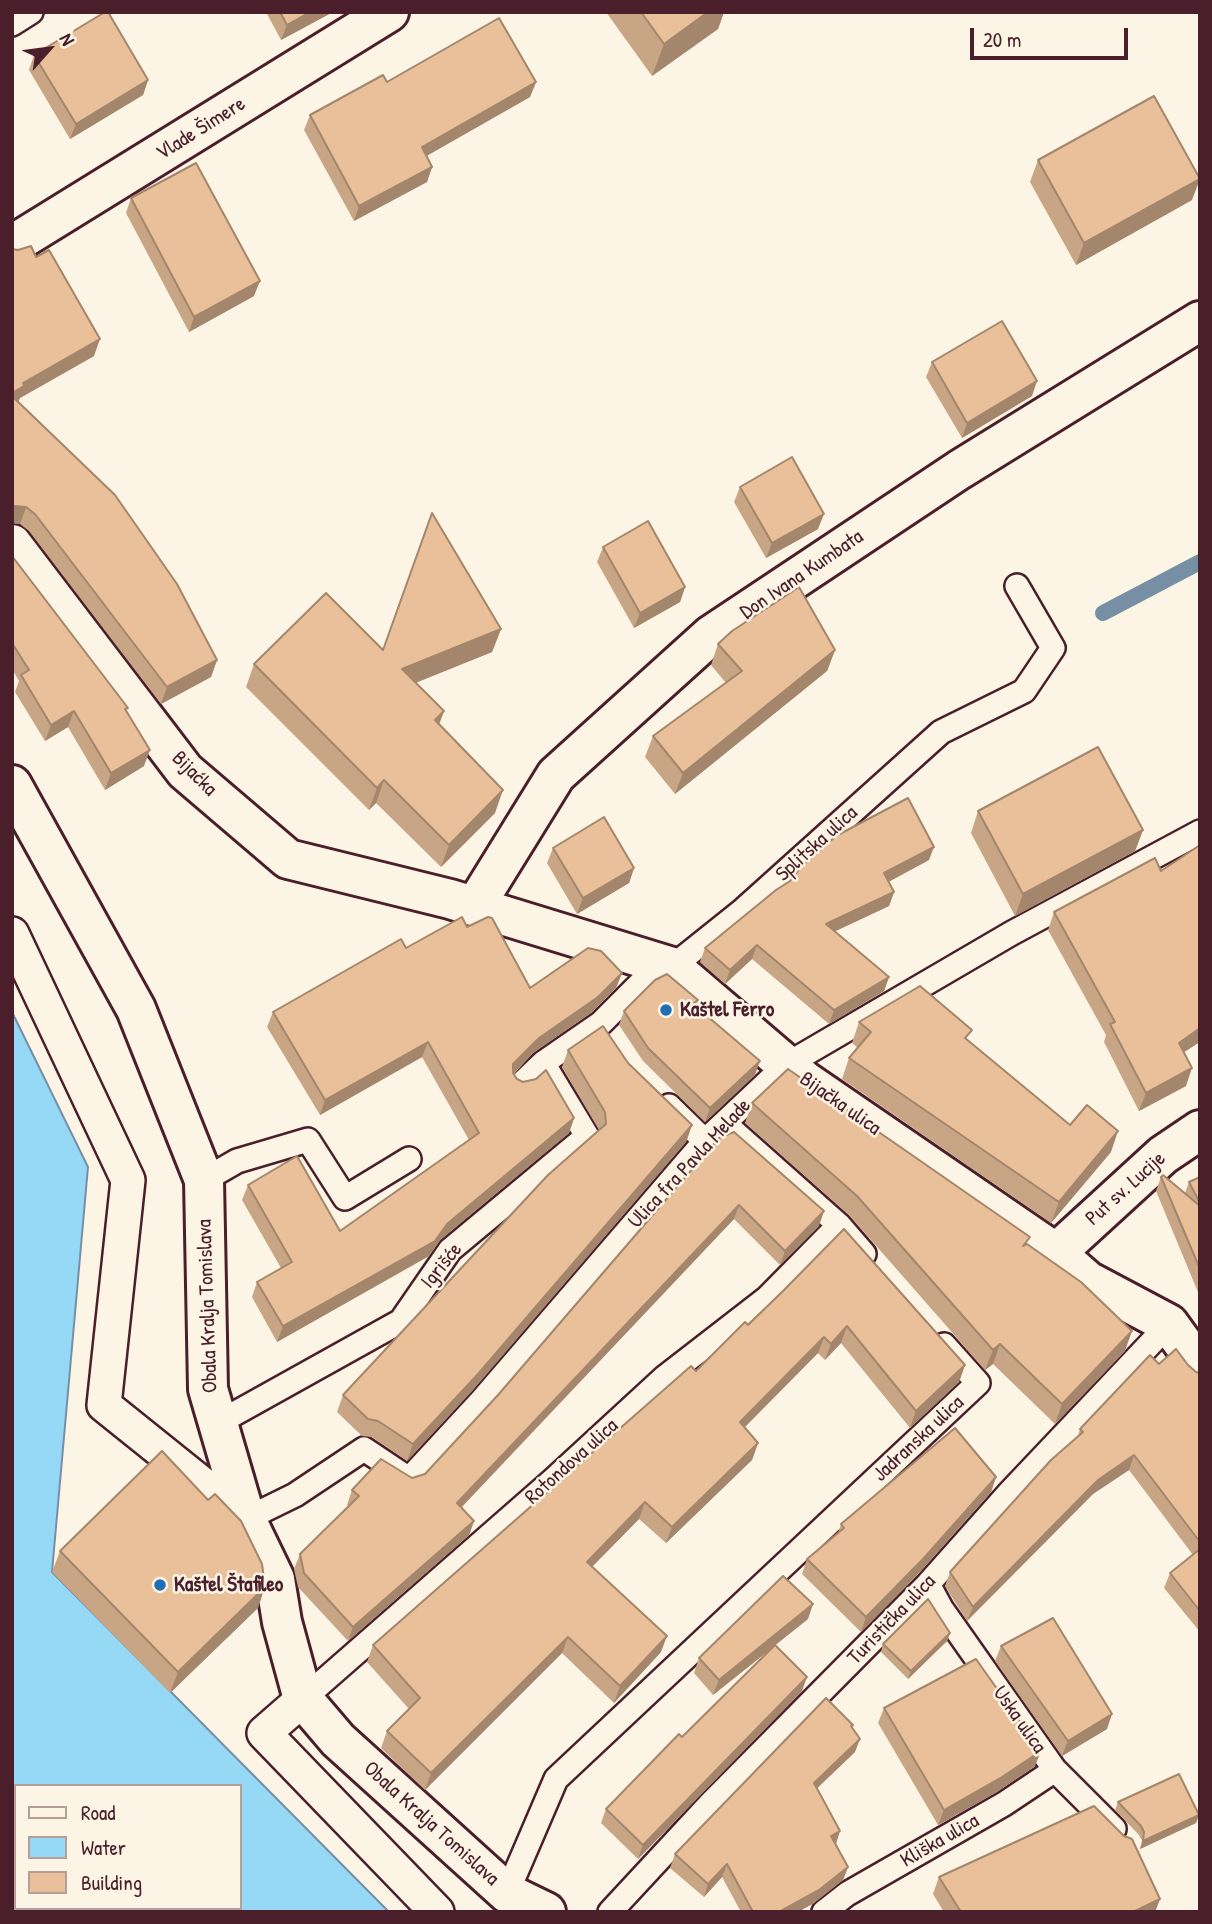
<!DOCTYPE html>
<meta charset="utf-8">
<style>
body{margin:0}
#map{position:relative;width:1212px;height:1924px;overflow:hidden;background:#fcf5e5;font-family:"Patrick Hand",sans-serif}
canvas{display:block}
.frame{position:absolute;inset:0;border:14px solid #4a1f2b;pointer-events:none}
.legend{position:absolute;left:14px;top:1784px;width:228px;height:126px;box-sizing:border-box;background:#fcf5e5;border:2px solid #b59f9b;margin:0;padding:9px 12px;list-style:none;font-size:21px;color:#4a1f2b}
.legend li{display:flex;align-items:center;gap:14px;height:35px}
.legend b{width:35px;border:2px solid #b59f9b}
.north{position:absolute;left:14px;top:14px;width:70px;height:70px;-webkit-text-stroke:5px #fcf5e5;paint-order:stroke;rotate:62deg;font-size:19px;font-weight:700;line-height:28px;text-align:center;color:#4a1f2b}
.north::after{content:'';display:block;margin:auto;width:24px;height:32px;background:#4a1f2b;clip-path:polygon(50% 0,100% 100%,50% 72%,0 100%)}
.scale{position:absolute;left:970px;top:28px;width:158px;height:32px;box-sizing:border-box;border:4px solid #4a1f2b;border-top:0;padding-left:9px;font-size:21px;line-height:24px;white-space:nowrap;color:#4a1f2b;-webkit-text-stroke:5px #fcf5e5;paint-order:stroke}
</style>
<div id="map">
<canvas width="1212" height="1924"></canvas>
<div class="frame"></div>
<ul class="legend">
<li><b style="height:9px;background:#fcf5e5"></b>Road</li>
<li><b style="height:19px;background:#95d9f7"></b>Water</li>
<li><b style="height:19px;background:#e9c099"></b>Building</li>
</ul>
<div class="north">N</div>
<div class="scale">20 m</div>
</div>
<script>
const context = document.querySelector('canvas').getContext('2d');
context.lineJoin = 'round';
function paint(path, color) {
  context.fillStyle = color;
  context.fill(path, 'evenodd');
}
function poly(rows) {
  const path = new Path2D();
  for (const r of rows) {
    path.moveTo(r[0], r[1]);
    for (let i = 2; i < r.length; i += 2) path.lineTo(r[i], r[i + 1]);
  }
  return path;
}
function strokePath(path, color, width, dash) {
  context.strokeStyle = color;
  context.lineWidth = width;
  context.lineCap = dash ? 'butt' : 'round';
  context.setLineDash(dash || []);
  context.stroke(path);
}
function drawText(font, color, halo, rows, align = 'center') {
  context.font = font + ' "Patrick Hand",sans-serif';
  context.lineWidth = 5;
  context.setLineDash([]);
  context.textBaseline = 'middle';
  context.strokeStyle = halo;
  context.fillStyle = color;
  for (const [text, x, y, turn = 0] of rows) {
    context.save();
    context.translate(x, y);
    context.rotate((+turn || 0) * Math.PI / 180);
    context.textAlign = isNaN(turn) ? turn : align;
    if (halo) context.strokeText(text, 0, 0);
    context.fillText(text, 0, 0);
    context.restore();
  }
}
const water = poly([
 [12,1012,88,1167,52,1572,389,1912,12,1912,12,1012],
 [16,1786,240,1786,240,1908,16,1908,16,1786]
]);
const stream = poly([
 [1103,613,1200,562]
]);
const service = poly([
 [12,24,31,12],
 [521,1084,543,1063,601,1023,642,982,672,967,742,911,941,732,1024,691,1053,648,1017,586],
 [669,1106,705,1141,732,1130,839,1225,864,1254],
 [204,1180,237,1161,308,1140,345,1198,409,1159],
 [216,1424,401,1321,450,1250,587,1136,543,1063],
 [246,1519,295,1495,364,1449,409,1479,482,1400,705,1141,786,1065,1012,933,1200,832],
 [928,1584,941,1608,1055,1770,1114,1829],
 [303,1699,552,1481,665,1377,767,1298,839,1225],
 [507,1893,556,1779,978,1383,944,1345],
 [610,1912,711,1803,928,1584,1010,1492,1169,1324],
 [824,1912,847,1894,1004,1804,1055,1770]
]);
const pedestrian = poly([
 [12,934,128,1180,104,1405,246,1519],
 [303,1699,264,1733,437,1912]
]);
const minor = poly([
 [12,245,389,12],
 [12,544,185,771,288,859,450,899,672,967,805,1081,1056,1253,1088,1281,1169,1324,1200,1367],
 [12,785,136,1009,204,1180,208,1389,246,1519,275,1579,282,1622,303,1699,338,1740,507,1893,546,1912],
 [475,906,556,775,711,635,959,470,1200,321],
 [1056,1253,1163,1155,1200,1130]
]);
const wall = poly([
 [266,12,333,12,281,40],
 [606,12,724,12,718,29,652,76],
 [34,55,148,80,143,95,70,139,29,70],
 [387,82,536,82,530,97,426,156,432,167,427,182,354,221,304,130,310,115],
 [1038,160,1192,200,1076,265,1030,182],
 [131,198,254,296,189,332,126,213],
 [12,249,94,356,20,398,18,402,217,660,211,677,161,704,29,531,20,524,12,523],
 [932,362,1032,396,962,438,926,377],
 [740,487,818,529,766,558,734,502],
 [603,547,685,587,680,602,634,628,597,562],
 [12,556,127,711,144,766,105,790,68,727,45,741,15,692,19,681,12,669],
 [501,629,492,652,415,683,444,711,439,725,495,813,441,867,376,803,369,810,246,687,254,664,382,650],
 [718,644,835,650,827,671,675,794,645,757,653,736,726,683,711,665],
 [978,811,1143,830,1135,851,1015,916,971,833],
 [553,848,634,868,629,883,577,914,547,863],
 [929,860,888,882,894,892,889,906,835,931,889,977,884,991,829,1024,752,959,725,984,700,962,705,948],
 [1054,912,1184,1053,1186,1086,1139,1111,1104,1042,1106,1035,1048,930],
 [467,927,530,988,622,973,616,988,592,1012,533,1053,514,1074,517,1079,574,1118,569,1133,441,1239,429,1256,277,1342,252,1297,257,1282,281,1268,242,1200,248,1185,340,1231,469,1140,422,1057,320,1115,267,1027,273,1012,406,948],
 [698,1000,695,1007,755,1075,705,1122,643,1061,619,1025,624,1011],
 [859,1022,968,1040,1070,1125,1111,1152,1051,1223,842,1079,849,1058,858,1048,852,1043],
 [568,1050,628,1063,692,1125,686,1142,472,1391,407,1461,372,1437,362,1436,337,1412,343,1395,599,1130,562,1067],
 [752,1103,1028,1245,1125,1351,1055,1424,993,1364,985,1370,850,1216,745,1123],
 [719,1138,819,1226,780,1265,734,1219,462,1507,474,1521,469,1535,348,1641,298,1587,294,1569,300,1554,349,1506,347,1505,352,1490,412,1478,425,1474,498,1395],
 [1161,1177,1185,1193,1189,1182,1200,1177,1200,1297,1156,1191],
 [783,1291,965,1365,959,1382,910,1428,841,1343,825,1360,818,1353,744,1428,758,1443,752,1460,666,1543,639,1519,592,1567,661,1652,614,1703,562,1653,425,1790,381,1748,387,1731,409,1709,367,1662,373,1645,696,1371],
 [1159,1364,1188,1365,1196,1372,1200,1373,1200,1632,1164,1588,1170,1573,1193,1555,1129,1470,1093,1494,967,1621,945,1586,950,1572,1078,1436,1080,1429],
 [996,1477,991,1492,918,1574,861,1632,802,1574,807,1559,838,1533,841,1524],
 [208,1500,258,1608,170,1693,52,1572,60,1551],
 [808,1619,775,1645,802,1691,638,1859,601,1823,606,1809,682,1737,771,1649,713,1695,694,1673,699,1658],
 [950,1633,947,1641,908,1679,881,1652,883,1644],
 [1001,1646,1107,1729,1062,1756,995,1661],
 [884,1708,1035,1766,997,1792,938,1825,878,1723],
 [852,1728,855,1752,817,1788,835,1844,848,1867,843,1880,814,1903,798,1912,741,1912,722,1877,704,1897,670,1868,675,1854],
 [1118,1802,1199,1815,1196,1823,1140,1849,1142,1840,1138,1834,1115,1810],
 [939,1877,1160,1899,1155,1912,944,1912,933,1894]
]);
const shadedWall = poly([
 [310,12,333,12,281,40,287,25],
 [708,12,724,12,718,29,652,76,664,44],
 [148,80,143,95,70,139,76,124],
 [536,82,530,97,416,162,422,147],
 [432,167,427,182,354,221,359,206],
 [1200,179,1192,200,1076,265,1084,243],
 [260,281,254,296,189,332,194,317],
 [100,339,94,356,20,398,18,402,12,406,12,393,23,383],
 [1037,381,1032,396,962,438,967,423],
 [15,506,26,507,20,524,12,523,12,507],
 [824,514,818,529,766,558,772,543],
 [685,587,680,602,634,628,640,613],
 [501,629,492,652,393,692,402,669],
 [835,650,827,671,675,794,683,773],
 [217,660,211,677,161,704,167,687],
 [74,711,68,727,45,741,51,725],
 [444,711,435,734,435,720],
 [150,750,144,766,105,790,111,773],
 [384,780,376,803,369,810,377,788],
 [503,790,495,813,441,867,449,845],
 [1143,830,1135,851,1015,916,1023,894],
 [934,847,929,860,879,887,884,873],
 [634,868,629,883,577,914,583,898],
 [894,892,889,906,821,938,826,924],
 [757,945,752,959,725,984,730,970],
 [622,973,616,988,592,1012,533,1053,508,1079,513,1064,539,1038],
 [889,977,884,991,829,1024,834,1010],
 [1200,1028,1200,1042,1172,1060,1179,1043],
 [428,1042,422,1057,320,1115,325,1100],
 [760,1061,755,1075,705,1122,710,1108],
 [1192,1068,1186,1086,1139,1111,1146,1093],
 [574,1118,569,1133,441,1239,429,1256,277,1342,283,1326,447,1224],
 [692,1125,686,1142,472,1391,407,1461,413,1444],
 [1118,1131,1111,1152,1051,1223,1059,1202],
 [739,1205,734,1219,452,1517,457,1503],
 [824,1211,819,1226,780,1265,785,1251],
 [847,1326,841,1343,825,1360,831,1344],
 [1132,1331,1125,1351,1055,1424,1062,1404],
 [824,1337,818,1353,733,1439,740,1422],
 [1000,1344,993,1364,985,1370,993,1350],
 [965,1365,959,1382,910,1428,916,1411],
 [758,1443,752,1460,666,1543,672,1527],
 [1134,1455,1129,1470,1093,1494,967,1621,973,1607,1098,1480],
 [996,1477,991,1492,918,1574,861,1632,866,1617],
 [645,1502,639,1519,581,1578,587,1562],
 [474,1521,469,1535,348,1641,353,1627],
 [265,1587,258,1608,170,1693,178,1672],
 [813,1604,808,1619,713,1695,719,1680],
 [950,1633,947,1641,908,1679,911,1671],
 [667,1636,661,1652,614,1703,620,1686],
 [568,1637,562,1653,425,1790,431,1773],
 [807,1677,802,1691,638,1859,643,1845],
 [1112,1714,1107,1729,1062,1756,1068,1741],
 [860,1739,855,1752,809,1796,814,1783],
 [1041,1751,1035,1766,997,1792,938,1825,944,1810],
 [1199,1815,1196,1823,1140,1849,1143,1841],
 [840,1831,836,1844,831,1836],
 [727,1864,722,1877,704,1897,708,1884],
 [848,1867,843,1880,814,1903,798,1912,779,1912],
 [1160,1899,1155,1912,1133,1912]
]);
const building = poly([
 [105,12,108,12,148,80,76,124,34,55,105,12],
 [280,12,310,12,287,25,280,12],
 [641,12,708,12,664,44,641,12],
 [499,18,536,82,422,147,432,167,359,206,310,115,383,75,387,82,499,18],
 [1154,96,1200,179,1084,243,1038,160,1154,96],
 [196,163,260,281,194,317,131,198,196,163],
 [31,246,36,257,49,250,100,339,23,383,24,386,12,393,12,249,18,250,31,246],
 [1002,321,1037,381,967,423,932,362,1002,321],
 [12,396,115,495,177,584,217,660,167,687,35,514,26,507,15,506,12,507,12,396],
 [792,457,824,514,772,543,740,487,792,457],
 [432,513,501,629,402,669,444,711,435,720,503,790,449,845,384,780,377,788,254,664,326,593,383,650,432,513],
 [648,521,685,587,640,613,603,547,648,521],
 [12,556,128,708,125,709,150,750,111,773,74,711,51,725,21,675,29,670,12,643,12,556],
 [799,587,835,650,683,773,653,736,742,671,718,644,732,631,799,587],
 [1098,747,1143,830,1023,894,978,811,1098,747],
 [908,798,934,847,884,873,894,892,826,924,889,977,834,1010,757,945,730,970,705,948,776,890,790,881,802,866,836,836,908,798],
 [604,817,634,868,583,898,553,848,604,817],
 [1200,845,1200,1028,1179,1043,1192,1068,1146,1093,1110,1024,1115,1022,1054,912,1155,858,1161,871,1200,845],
 [462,917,467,927,488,917,492,918,530,988,588,948,601,951,622,973,598,997,539,1038,513,1064,513,1073,517,1079,523,1082,536,1079,546,1070,574,1118,447,1224,435,1241,283,1326,257,1282,292,1262,248,1185,297,1156,340,1231,479,1133,428,1042,325,1100,273,1012,401,939,406,948,462,917],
 [667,974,698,1000,693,1004,760,1061,710,1108,648,1048,624,1011,655,980,667,974],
 [920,986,972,1030,965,1038,1070,1125,1087,1105,1118,1131,1059,1202,849,1058,871,1032,859,1022,920,986],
 [603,1026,628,1063,692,1125,478,1374,413,1444,378,1421,368,1419,343,1395,548,1175,606,1124,605,1112,568,1050,603,1026],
 [788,1069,1030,1237,1023,1246,1027,1244,1081,1282,1132,1331,1062,1404,1000,1344,993,1350,857,1196,752,1103,788,1069],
 [734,1132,824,1211,785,1251,739,1205,457,1503,474,1521,353,1627,304,1573,300,1554,359,1496,352,1490,381,1459,412,1478,425,1474,498,1395,719,1138,734,1132],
 [1163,1175,1200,1206,1200,1269,1161,1177,1163,1175],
 [1200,1177,1200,1203,1189,1182,1200,1177],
 [844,1229,965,1365,916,1411,847,1326,831,1344,824,1337,740,1422,758,1443,672,1527,645,1502,587,1562,667,1636,620,1686,568,1637,431,1773,387,1731,420,1698,373,1645,691,1366,696,1371,745,1322,748,1325,783,1291,844,1229],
 [1176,1349,1188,1365,1196,1372,1200,1373,1200,1542,1134,1455,1098,1480,973,1607,950,1572,1051,1460,1083,1432,1080,1429,1150,1355,1159,1364,1176,1349],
 [955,1428,996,1477,923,1559,866,1617,807,1559,844,1528,841,1524,955,1428],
 [162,1451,208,1500,215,1494,241,1521,262,1564,265,1587,178,1672,60,1551,162,1451],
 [1200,1549,1200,1611,1170,1573,1200,1549],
 [783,1576,813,1604,719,1680,699,1658,783,1576],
 [928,1599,950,1633,911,1671,883,1644,928,1599],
 [1053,1618,1112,1714,1068,1741,1001,1646,1053,1618],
 [775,1645,807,1677,643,1845,606,1809,679,1734,682,1737,775,1645],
 [976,1659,1041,1751,1002,1777,944,1810,884,1708,976,1659],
 [826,1698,853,1725,851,1726,860,1739,814,1783,840,1831,831,1836,848,1867,819,1890,779,1912,753,1912,727,1864,708,1884,675,1854,826,1698],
 [1179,1774,1199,1815,1143,1841,1144,1832,1141,1826,1118,1802,1179,1774],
 [1094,1806,1124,1836,1132,1839,1160,1899,1133,1912,961,1912,939,1877,1094,1806]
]);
const markers = [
 [666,1010,7,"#1f6fb2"],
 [160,1585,7,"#1f6fb2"]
];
const streetNames = [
 ["Vlade Šimere",201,129,-32],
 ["Don Ivana Kumbata",802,575,-34],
 ["Bijaćka",194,774,45],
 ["Splitska ulica",817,844,-42],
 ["Bijačka ulica",840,1104,35],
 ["Ulica fra Pavla Melade",690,1164,-47],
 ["Put sv. Lucije",1126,1189,-42],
 ["Igrišće",442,1266,-51],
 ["Obala Kralja Tomislava",208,1306,-92],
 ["Jadranska ulica",919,1439,-43],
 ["Rotondova ulica",572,1462,-42],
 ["Turistička ulica",892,1620,-46],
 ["Uska ulica",1019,1720,55],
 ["Obala Kralja Tomislava",431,1824,42],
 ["Kliška ulica",940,1841,-30]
];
const poiNames = [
 ["Kaštel Ferro",680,1010],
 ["Kaštel Štafileo",174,1585]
];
paint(water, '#95d9f7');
strokePath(water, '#778fa5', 2);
strokePath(stream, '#778fa5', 16);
strokePath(service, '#4a1f2b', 28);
strokePath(pedestrian, '#4a1f2b', 38);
strokePath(minor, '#4a1f2b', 44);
strokePath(service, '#fcf5e5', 23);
strokePath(pedestrian, '#fcf5e5', 33);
strokePath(minor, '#fcf5e5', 38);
paint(wall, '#c8a584');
paint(shadedWall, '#a3866b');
paint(building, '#e9c099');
strokePath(building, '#a3866b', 2);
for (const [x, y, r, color] of markers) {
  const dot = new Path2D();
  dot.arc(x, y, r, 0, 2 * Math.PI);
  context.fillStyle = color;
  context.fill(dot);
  strokePath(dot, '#fcf5e5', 2.5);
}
drawText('21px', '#4a1f2b', '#fcf5e5', streetNames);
drawText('bold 21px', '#4a1f2b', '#fcf5e5', poiNames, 'left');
</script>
